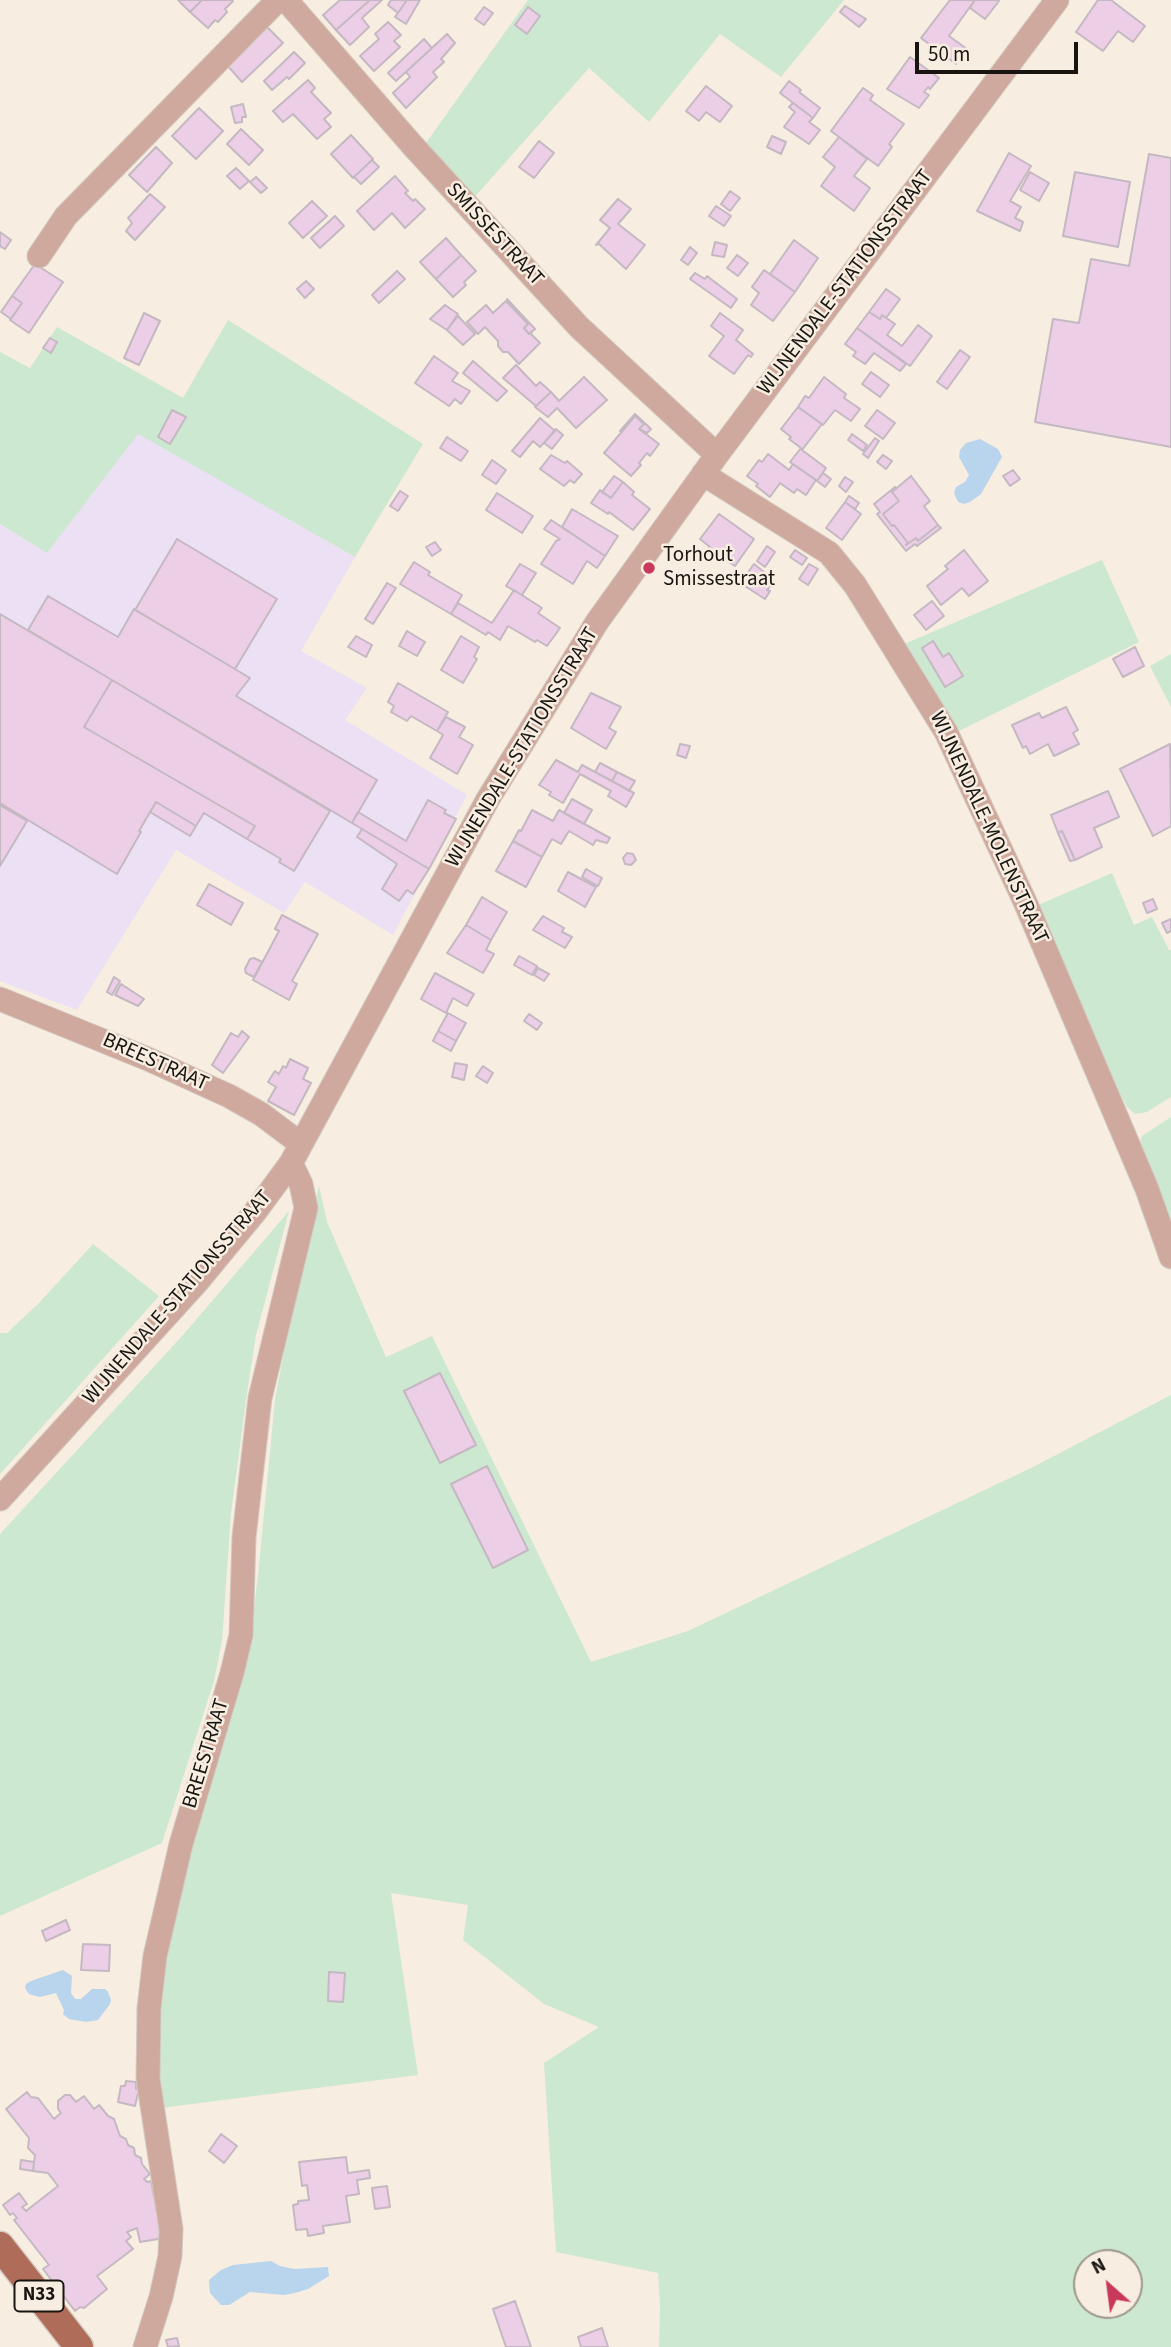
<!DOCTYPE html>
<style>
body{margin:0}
#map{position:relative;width:1171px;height:2347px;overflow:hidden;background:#f7ede1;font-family:"Source Sans 3",sans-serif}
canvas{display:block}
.north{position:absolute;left:1073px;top:2249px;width:70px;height:70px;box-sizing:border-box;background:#f7ede1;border:2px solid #9e978e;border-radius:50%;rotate:332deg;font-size:19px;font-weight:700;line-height:28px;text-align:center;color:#181511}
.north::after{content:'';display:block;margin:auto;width:24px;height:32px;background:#c9395b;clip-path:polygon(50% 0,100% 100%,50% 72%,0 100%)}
.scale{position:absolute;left:915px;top:42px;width:163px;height:32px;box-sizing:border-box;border:4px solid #181511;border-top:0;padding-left:9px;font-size:21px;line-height:24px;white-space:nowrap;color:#181511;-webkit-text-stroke:5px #f7ede1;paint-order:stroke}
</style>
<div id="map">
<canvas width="1171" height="2347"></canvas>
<div class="north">N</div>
<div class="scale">50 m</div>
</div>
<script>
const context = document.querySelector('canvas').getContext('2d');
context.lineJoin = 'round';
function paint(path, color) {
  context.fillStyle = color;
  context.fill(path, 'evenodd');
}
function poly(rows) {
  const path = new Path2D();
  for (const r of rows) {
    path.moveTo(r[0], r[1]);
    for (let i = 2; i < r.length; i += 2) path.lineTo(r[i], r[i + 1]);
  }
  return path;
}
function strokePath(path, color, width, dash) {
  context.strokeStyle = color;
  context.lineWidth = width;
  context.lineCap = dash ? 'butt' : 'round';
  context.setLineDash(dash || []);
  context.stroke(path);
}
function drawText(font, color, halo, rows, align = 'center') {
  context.font = font + ' "Source Sans 3",sans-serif';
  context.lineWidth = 5;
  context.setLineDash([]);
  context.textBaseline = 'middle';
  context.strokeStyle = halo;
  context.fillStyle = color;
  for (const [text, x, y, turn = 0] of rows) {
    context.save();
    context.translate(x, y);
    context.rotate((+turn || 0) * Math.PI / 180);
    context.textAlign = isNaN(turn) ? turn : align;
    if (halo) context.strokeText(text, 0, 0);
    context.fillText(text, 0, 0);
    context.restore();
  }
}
const industrial = poly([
 [138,433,355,557,301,651,367,688,345,720,467,795,393,935,305,882,284,913,176,850,77,1010,0,981,0,524,47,553]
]);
const green = poly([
 [528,0,844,0,781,77,720,34,649,122,589,68,472,200,423,147],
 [228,320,423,444,355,557,138,434,47,553,0,524,0,352,30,368,57,327,183,398],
 [1102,560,1139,642,955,733,904,644],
 [1171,654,1171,707,1150,666],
 [1112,873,1134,925,1152,917,1169,950,1171,950,1171,1097,1147,1112,1135,1114,1127,1107,1104,1064,1036,906],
 [1171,1117,1171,1235,1138,1150,1142,1136],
 [319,1186,327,1222,386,1357,432,1336,591,1662,688,1631,1033,1467,1171,1395,1171,2347,659,2347,660,2305,658,2273,556,2252,544,2063,599,2027,544,2004,463,1940,468,1905,391,1893,418,2075,161,2108,155,2064,163,1955,189,1853,248,1654,258,1576,275,1400,300,1264],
 [1087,2263,1129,2263,1129,2305,1087,2305],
 [289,1211,256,1335,247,1393,231,1513,222,1641,214,1681,162,1843,0,1916,0,1534,183,1335],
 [93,1244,159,1296,0,1474,0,1333,7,1333,39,1303]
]);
const water = poly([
 [980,439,998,449,1002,457,981,494,970,502,964,504,958,502,954,493,956,487,965,482,969,475,959,457,960,450,966,443],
 [63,1970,72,1976,71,1993,75,1999,81,1999,92,1989,105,1989,108,1992,111,2000,110,2004,98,2020,86,2022,69,2019,63,2014,64,2010,56,1993,40,1997,29,1994,25,1988,26,1984,31,1981],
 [271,2261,280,2266,294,2269,328,2267,329,2276,308,2289,295,2293,284,2295,250,2292,229,2305,221,2305,210,2293,209,2280,221,2270,233,2265]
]);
const building = poly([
 [178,0,202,0,190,12,178,0],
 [202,0,232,0,233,1,225,9,227,12,218,22,215,20,208,28,190,12,202,0],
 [340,0,370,0,336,30,323,15,340,0],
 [370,0,382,0,362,18,369,27,350,45,336,30,370,0],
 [391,0,407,0,398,13,388,5,391,0],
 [407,0,420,0,406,24,395,17,407,0],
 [950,0,975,0,949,36,967,49,956,64,921,38,950,0],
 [975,0,998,0,999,1,985,19,970,8,975,0],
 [1098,0,1111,0,1145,26,1133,42,1118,31,1103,51,1076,32,1098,0],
 [845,6,866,19,859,27,840,12,845,6],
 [484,7,493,13,484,25,475,19,484,7],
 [528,7,540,16,527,34,515,25,528,7],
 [388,22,401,35,394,41,400,47,374,71,360,56,379,39,375,34,388,22],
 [267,27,283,43,242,82,226,64,267,27],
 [447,34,455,43,441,59,444,62,433,72,437,77,406,108,393,93,410,77,406,72,447,34],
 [424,39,432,48,396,81,388,73,424,39],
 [294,52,305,63,289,79,287,77,272,90,264,81,294,52],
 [910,57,939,78,930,89,928,87,924,92,929,95,919,108,887,89,910,57],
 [308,80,315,88,311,92,331,113,324,119,331,127,317,139,293,114,283,122,273,111,308,80],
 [789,81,801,90,799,92,820,108,813,118,780,93,789,81],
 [706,86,732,106,720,122,706,112,699,121,686,111,706,86],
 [863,88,873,95,870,100,904,124,889,144,892,147,878,166,831,131,863,88],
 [793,103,813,118,809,122,820,130,809,144,784,127,795,112,789,107,793,103],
 [243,104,246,117,242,117,242,122,235,123,231,107,243,104],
 [199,108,223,131,196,159,172,136,199,108],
 [241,129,263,150,249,165,227,144,241,129],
 [351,135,373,159,353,178,331,154,351,135],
 [772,136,786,142,781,154,767,147,772,136],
 [839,137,867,159,854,176,870,188,854,211,821,186,835,167,823,157,839,137],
 [539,141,554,153,534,178,519,167,539,141],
 [156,147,172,163,147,192,129,175,156,147],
 [1009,153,1031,166,1010,201,1021,207,1015,218,1023,222,1020,231,977,211,1009,153],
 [1149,154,1171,158,1171,447,1035,422,1053,319,1079,323,1091,259,1129,266,1149,154],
 [372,160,379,167,361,184,354,177,372,160],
 [236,168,249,181,240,189,227,176,236,168],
 [1030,172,1049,183,1039,201,1020,190,1030,172],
 [1075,172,1130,182,1118,247,1063,236,1075,172],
 [395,176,408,191,405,193,413,201,415,199,425,209,405,228,392,213,374,230,357,211,395,176],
 [256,177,267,188,261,193,250,182,256,177],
 [730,191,740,198,730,211,721,204,730,191],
 [150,194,165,207,135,240,126,231,132,223,128,218,150,194],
 [618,199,631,209,618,224,645,245,626,269,599,244,596,245,610,228,600,220,618,199],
 [312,201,327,216,303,238,289,223,312,201],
 [716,206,731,216,724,226,709,216,716,206],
 [335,216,344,226,320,248,311,238,335,216],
 [0,232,11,240,5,249,0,246,0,232],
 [446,238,461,255,436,279,420,262,446,238],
 [794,240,818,258,795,292,770,274,794,240],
 [715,242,727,245,724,257,712,255,715,242],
 [690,247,697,253,688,265,681,260,690,247],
 [461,255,476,271,464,282,466,285,453,297,436,279,461,255],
 [737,255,748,263,738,276,727,268,737,255],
 [35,264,63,282,29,333,10,320,22,303,12,296,35,264],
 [764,270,795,292,773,321,751,305,759,293,752,287,764,270],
 [397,271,405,279,379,303,372,295,397,271],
 [695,273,705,279,707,276,737,299,731,308,690,279,695,273],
 [306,281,314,289,305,298,297,289,306,281],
 [886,289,900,299,886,318,882,315,880,319,869,312,886,289],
 [12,296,22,303,11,319,1,312,12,296],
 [507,299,535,329,529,334,524,328,528,324,507,299],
 [506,301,528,324,524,328,529,334,532,331,531,334,540,343,519,364,508,352,503,352,498,346,498,341,485,327,478,334,467,322,486,305,493,313,506,301],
 [445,305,458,314,447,330,430,319,445,305],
 [869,312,880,319,882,315,895,324,887,335,902,346,918,325,932,336,910,366,857,328,869,312],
 [144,313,160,321,139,365,124,358,144,313],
 [720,313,743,330,736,340,753,354,751,357,748,355,734,374,709,356,724,336,711,326,720,313],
 [458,316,475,334,463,345,447,330,458,316],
 [857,328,906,364,900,371,874,353,865,364,853,356,856,352,845,344,857,328],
 [50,338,57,342,51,353,43,348,50,338],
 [960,350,970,357,947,389,937,382,960,350],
 [434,356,458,373,452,381,470,391,461,404,455,399,449,406,415,383,434,356],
 [473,361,507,391,497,401,463,373,473,361],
 [516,365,536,386,540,382,551,392,536,406,503,378,516,365],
 [871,372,889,385,880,397,862,384,871,372],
 [584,377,607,400,576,428,557,408,548,417,535,407,551,392,559,401,584,377],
 [824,377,846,394,844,398,860,409,851,421,835,410,823,425,798,407,805,396,809,398,824,377],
 [798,407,822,424,802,450,826,468,817,481,790,462,801,448,789,439,791,437,781,429,798,407],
 [172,410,186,417,170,444,158,437,172,410],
 [877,410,895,423,883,439,865,426,877,410],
 [635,414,651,429,647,433,639,429,644,424,635,416,621,432,620,431,635,414],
 [635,416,644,424,639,429,659,444,650,456,647,453,639,463,641,465,631,476,604,453,635,416],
 [540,418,555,431,540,447,533,441,520,457,512,451,540,418],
 [556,429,563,435,552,449,544,443,556,429],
 [852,434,867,445,863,451,848,440,852,434],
 [447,437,468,451,461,461,440,448,447,437],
 [875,438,879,441,868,458,863,454,875,438],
 [768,454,789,470,793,464,816,480,806,495,797,489,794,493,780,483,770,497,756,486,758,484,747,476,759,460,762,462,768,454],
 [551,455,565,463,567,461,582,474,574,483,570,480,564,486,540,469,551,455],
 [883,455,892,461,886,469,877,462,883,455],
 [492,460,506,470,496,484,482,475,492,460],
 [1013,470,1020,479,1010,486,1003,476,1013,470],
 [823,473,831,479,825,487,817,481,823,473],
 [614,476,623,482,611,498,602,492,614,476],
 [911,476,930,501,924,506,938,525,918,541,916,538,906,545,908,543,894,525,892,526,883,514,899,501,892,492,911,476],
 [845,477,853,482,846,492,839,486,845,477],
 [623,482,634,492,632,495,650,509,633,530,609,512,608,514,591,503,600,490,611,498,623,482],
 [895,487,896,489,892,492,899,501,883,514,892,526,894,525,908,543,906,545,916,538,918,541,938,525,941,528,917,546,915,544,906,551,877,514,880,512,874,504,895,487],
 [400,491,408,496,398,511,390,506,400,491],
 [497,493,533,516,522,533,486,510,497,493],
 [849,496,859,503,855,509,845,502,849,496],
 [845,502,861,514,842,540,826,528,845,502],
 [572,509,618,536,605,556,562,527,572,509],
 [719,514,754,539,735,566,708,549,710,547,700,539,719,514],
 [551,520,605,556,597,568,587,561,573,584,541,564,556,541,560,539,544,529,551,520],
 [177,539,277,599,235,669,135,610,177,539],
 [435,542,441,550,432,556,426,547,435,542],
 [767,546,775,552,765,567,757,561,767,546],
 [795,550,807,558,802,565,790,557,795,550],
 [964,550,988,581,969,596,962,588,941,605,927,586,948,569,945,566,964,550],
 [414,562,430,572,428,575,462,595,451,614,400,584,414,562],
 [520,564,536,573,522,595,506,586,520,564],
 [754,564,769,576,765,581,771,585,767,590,770,591,765,599,740,583,754,564],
 [809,564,818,569,808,585,799,579,809,564],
 [387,583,396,588,373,624,365,619,387,583],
 [514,590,542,608,538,613,560,628,547,646,537,640,535,642,508,626,500,640,488,632,486,635,451,614,458,603,492,623,514,590],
 [48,596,118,637,134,609,250,678,236,696,377,780,352,823,28,630,48,596],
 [932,601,944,616,926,630,914,615,932,601],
 [0,614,112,680,84,727,255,826,247,839,204,813,196,826,156,802,139,831,141,832,117,874,0,803,0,614],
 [407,631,425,642,417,656,399,646,407,631],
 [356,636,372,645,366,657,348,647,356,636],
 [461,636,479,647,474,657,477,659,463,683,441,670,461,636],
 [933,641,943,657,949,653,963,676,945,687,922,648,933,641],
 [1135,647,1144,666,1123,677,1113,659,1135,647],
 [112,680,330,811,294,871,279,862,281,859,247,839,255,826,84,727,112,680],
 [398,683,448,712,437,731,411,716,407,721,391,712,394,706,388,702,398,683],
 [591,693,621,707,609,728,616,732,606,749,571,728,591,693],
 [1066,707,1078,730,1073,733,1079,744,1054,756,1048,744,1030,754,1026,746,1023,748,1012,725,1039,713,1042,718,1066,707],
 [446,717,465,727,459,737,473,745,457,774,430,758,443,735,437,731,446,717],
 [680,744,690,746,686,758,677,755,680,744],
 [1170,744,1171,826,1153,836,1120,769,1170,744],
 [556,760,578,772,582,765,634,793,626,807,608,796,611,791,580,774,563,803,549,795,551,792,539,785,556,760],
 [600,763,617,772,612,781,595,772,600,763],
 [617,772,635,781,629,791,612,781,617,772],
 [1108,791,1119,817,1094,828,1102,847,1075,860,1062,831,1058,833,1051,815,1108,791],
 [572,799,592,810,584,824,564,813,572,799],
 [428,800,446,810,444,813,456,819,429,869,352,823,358,812,406,841,428,800],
 [156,802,196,826,190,836,150,812,156,802],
 [0,805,27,821,0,866,0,805],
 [532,810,553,821,559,810,610,838,607,843,596,840,593,845,569,831,561,844,552,839,542,857,513,841,519,830,521,831,532,810],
 [362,829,429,869,413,894,407,890,399,901,382,889,397,864,357,837,362,829],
 [1062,831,1075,860,1070,861,1058,833,1062,831],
 [513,841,542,857,526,887,496,871,513,841],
 [627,853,633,854,636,860,631,865,625,864,623,858,627,853],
 [586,869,602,878,598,886,582,877,586,869],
 [568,872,596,887,585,907,558,891,568,872],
 [209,884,243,903,231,925,197,905,209,884],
 [482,897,507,912,491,940,466,925,482,897],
 [1153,899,1157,909,1147,913,1143,903,1153,899],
 [282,915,318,934,292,981,297,984,289,1000,253,980,279,931,275,929,282,915],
 [543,916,564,928,562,932,572,937,565,948,533,930,543,916],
 [1171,919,1171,931,1167,933,1162,923,1171,919],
 [466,925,491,940,486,950,494,954,483,973,447,953,466,925],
 [519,956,537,966,532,975,514,965,519,956],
 [254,958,262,962,254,977,246,973,245,969,250,959,254,958],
 [538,968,549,974,544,981,534,975,538,968],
 [435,973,474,994,467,1006,453,998,446,1013,421,999,435,973],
 [114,977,120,981,112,995,107,992,114,977],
 [121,984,144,999,138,1006,115,995,121,984],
 [448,1013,466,1023,456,1041,438,1031,448,1013],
 [529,1014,542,1023,537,1030,524,1021,529,1014],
 [242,1031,249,1037,223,1073,212,1065,231,1033,238,1037,242,1031],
 [438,1031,456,1041,451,1051,433,1041,438,1031],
 [290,1059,308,1068,303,1079,311,1083,294,1115,268,1101,276,1087,268,1082,275,1071,279,1074,283,1066,286,1068,290,1059],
 [455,1063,467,1065,464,1080,452,1077,455,1063],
 [483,1066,493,1073,487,1083,476,1076,483,1066],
 [440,1373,476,1445,440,1463,404,1391,440,1373],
 [487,1466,528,1550,493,1568,451,1484,487,1466],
 [66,1920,70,1930,46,1941,42,1931,66,1920],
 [83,1944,110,1945,109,1971,81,1970,83,1944],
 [329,1972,345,1973,343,2002,328,2001,329,1972],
 [126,2081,136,2082,136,2089,139,2089,135,2106,118,2102,121,2086,125,2086,126,2081],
 [27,2092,31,2097,38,2098,54,2119,61,2113,58,2109,58,2101,65,2095,70,2095,76,2102,84,2096,94,2109,99,2105,108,2116,114,2119,120,2136,126,2139,128,2145,134,2148,135,2155,141,2158,142,2164,150,2174,144,2179,147,2182,151,2181,161,2233,158,2239,140,2242,137,2228,127,2232,131,2237,126,2241,133,2249,97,2276,107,2289,84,2308,80,2307,75,2311,43,2269,49,2265,14,2220,17,2218,13,2213,10,2215,3,2205,19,2193,27,2204,22,2207,26,2211,58,2186,48,2173,33,2171,35,2155,28,2148,29,2138,6,2109,27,2092],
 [221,2134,237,2146,224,2163,209,2151,221,2134],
 [346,2157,348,2173,369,2170,370,2178,357,2180,359,2194,346,2196,350,2222,323,2226,324,2233,308,2236,307,2229,296,2230,293,2205,298,2204,298,2201,309,2200,307,2185,302,2186,299,2162,346,2157],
 [21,2160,34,2162,33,2171,20,2169,21,2160],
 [387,2186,390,2207,375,2209,372,2188,387,2186],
 [515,2301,531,2347,506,2347,493,2309,515,2301],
 [602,2328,608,2347,581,2347,578,2337,602,2328],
 [177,2338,179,2346,168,2347,166,2340,177,2338]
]);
const minor = poly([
 [286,0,413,146,579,327,717,455],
 [39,256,66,216,278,0],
 [703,474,829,553,855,585,946,732,1026,904,1147,1189,1171,1257],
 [0,999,148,1059,229,1096,261,1114,301,1144],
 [0,1499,198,1281,255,1212,291,1163,488,799,597,622,717,455,1057,0],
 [145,2347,161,2297,170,2256,171,2229,148,2079,149,2008,155,1956,181,1844,232,1673,241,1635,244,1537,260,1398,306,1208,301,1184,291,1163]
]);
const major = poly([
 [0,2246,79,2347]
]);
const markers = [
 [649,568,7,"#c9395b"]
];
const shields = [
 [39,2296,49]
];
const shieldNames = [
 ["N33",39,2296]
];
const streetNames = [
 ["SMISSESTRAAT",494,235,47],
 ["WIJNENDALE-STATIONSSTRAAT",846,283,-53],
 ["WIJNENDALE-STATIONSSTRAAT",523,748,-59],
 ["WIJNENDALE-MOLENSTRAAT",988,828,65],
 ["BREESTRAAT",155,1063,24],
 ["WIJNENDALE-STATIONSSTRAAT",178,1298,-49],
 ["BREESTRAAT",207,1754,-73]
];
const poiNames = [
 ["Torhout",663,556],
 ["Smissestraat",663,580]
];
paint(industrial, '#ece0f4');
paint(green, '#cde8d0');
paint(water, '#b9d4ed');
paint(building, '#eccfe7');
strokePath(building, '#c4b8c2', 2);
strokePath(minor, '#d3cac0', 25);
strokePath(major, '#d3cac0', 31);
strokePath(minor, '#cfa99e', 23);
strokePath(major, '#ae6c59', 28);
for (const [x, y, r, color] of markers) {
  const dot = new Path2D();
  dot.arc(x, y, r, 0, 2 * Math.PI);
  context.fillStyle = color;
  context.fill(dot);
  strokePath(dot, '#f7ede1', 2.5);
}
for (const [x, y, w] of shields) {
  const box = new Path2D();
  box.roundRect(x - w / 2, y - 15.5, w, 31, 5);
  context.fillStyle = '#f7ede1';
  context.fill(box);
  strokePath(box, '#181511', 2);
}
drawText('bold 19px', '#181511', null, shieldNames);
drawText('21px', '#181511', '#f7ede1', streetNames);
drawText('21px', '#181511', '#f7ede1', poiNames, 'left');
</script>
